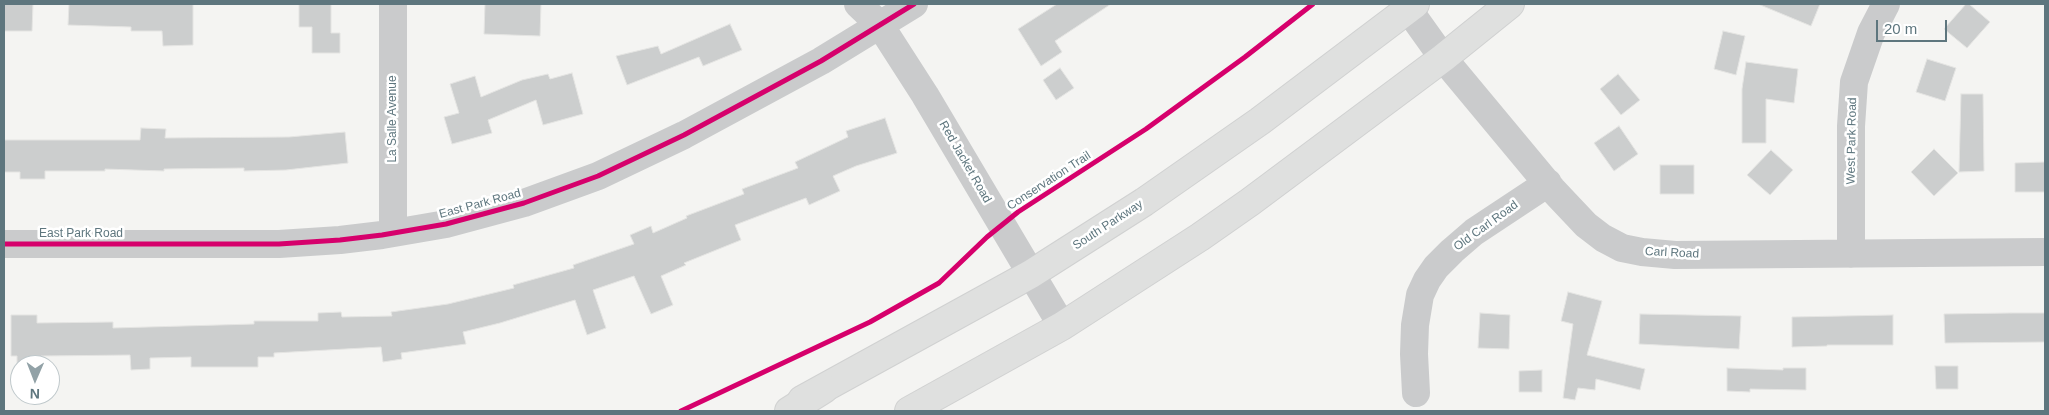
<!DOCTYPE html>
<style>
body{margin:0}
#map{position:relative;width:2049px;height:415px;overflow:hidden;background:#f4f4f2;font-family:Helvetica,sans-serif}
canvas{display:block}
.frame{position:absolute;inset:0;border:5px solid #5e767e;pointer-events:none}
.north{position:absolute;left:10px;top:355px;width:50px;height:50px;box-sizing:border-box;background:#fff;border:1px solid #bfc8cb;border-radius:50%;rotate:181deg;font-size:14px;font-weight:700;line-height:20px;text-align:center;color:#5e767e}
.north::after{content:'';display:block;margin:auto;width:18px;height:22px;background:#92a2a7;clip-path:polygon(50% 0,100% 100%,50% 72%,0 100%)}
.scale{position:absolute;left:1876px;top:20px;width:71px;height:22px;box-sizing:border-box;border:2px solid #5e767e;border-top:0;padding-left:6px;font-size:15px;line-height:18px;white-space:nowrap;color:#5e767e;-webkit-text-stroke:4px #fff;paint-order:stroke}
</style>
<div id="map">
<canvas width="2049" height="415"></canvas>
<div class="frame"></div>
<div class="north">N</div>
<div class="scale">20 m</div>
</div>
<script>
const context = document.querySelector('canvas').getContext('2d');
context.lineJoin = 'round';
function paint(path, color) {
  context.fillStyle = color;
  context.fill(path, 'evenodd');
}
function poly(rows) {
  const path = new Path2D();
  for (const r of rows) {
    path.moveTo(r[0], r[1]);
    for (let i = 2; i < r.length; i += 2) path.lineTo(r[i], r[i + 1]);
  }
  return path;
}
function strokePath(path, color, width, dash) {
  context.strokeStyle = color;
  context.lineWidth = width;
  context.lineCap = dash ? 'butt' : 'round';
  context.setLineDash(dash || []);
  context.stroke(path);
}
function drawText(font, color, halo, rows, align = 'center') {
  context.font = font + ' Helvetica,sans-serif';
  context.lineWidth = 5;
  context.setLineDash([]);
  context.textBaseline = 'middle';
  context.strokeStyle = halo;
  context.fillStyle = color;
  for (const [text, x, y, turn = 0] of rows) {
    context.save();
    context.translate(x, y);
    context.rotate((+turn || 0) * Math.PI / 180);
    context.textAlign = isNaN(turn) ? turn : align;
    if (halo) context.strokeText(text, 0, 0);
    context.fillText(text, 0, 0);
    context.restore();
  }
}
const building = poly([
 [4,4,33,4,32,31,4,31,4,4],
 [69,4,193,4,193,45,163,46,162,31,131,31,131,27,68,25,69,4],
 [299,4,331,4,331,33,340,33,340,53,312,53,312,27,299,27,299,4],
 [485,4,541,4,540,36,484,34,485,4],
 [1057,4,1111,4,1055,41,1062,52,1041,66,1018,29,1057,4],
 [1758,4,1820,4,1811,26,1758,4],
 [1966,4,1969,4,1990,22,1967,48,1944,29,1966,4],
 [730,24,742,50,703,66,699,57,627,85,616,56,658,46,661,54,730,24],
 [1723,31,1745,36,1736,75,1714,69,1723,31],
 [1927,59,1956,68,1945,101,1916,92,1927,59],
 [1746,62,1798,69,1794,103,1766,99,1766,143,1742,143,1742,89,1746,62],
 [1060,68,1074,88,1056,100,1043,80,1060,68],
 [572,73,583,114,543,125,536,100,488,120,492,133,452,144,444,117,459,113,450,84,475,76,481,97,522,80,548,74,550,79,572,73],
 [1618,74,1640,100,1621,115,1600,89,1618,74],
 [1961,94,1983,94,1984,171,1959,172,1961,94],
 [885,118,897,153,856,166,833,176,840,191,809,205,806,198,735,225,741,240,684,263,686,265,661,276,673,305,651,314,634,276,593,290,606,328,587,335,575,300,500,323,463,332,466,344,401,353,402,359,383,362,381,347,274,353,274,357,258,357,258,367,191,367,191,357,150,358,150,369,131,370,130,355,41,356,41,365,17,365,17,356,11,356,11,315,37,315,37,323,113,322,113,328,254,324,254,321,318,321,318,313,341,312,342,317,392,316,391,312,448,304,514,288,513,285,574,268,573,265,634,244,630,235,651,226,653,233,687,218,686,216,744,194,742,189,798,168,795,162,848,137,846,131,885,118],
 [1619,126,1638,154,1614,171,1594,143,1619,126],
 [141,128,166,129,165,138,289,137,345,132,348,163,286,170,244,171,244,168,164,169,164,171,105,169,105,171,45,171,45,179,20,179,20,172,4,172,4,140,140,140,141,128],
 [1934,149,1958,173,1934,196,1911,172,1934,149],
 [1771,150,1793,170,1770,195,1747,175,1771,150],
 [2045,162,2045,192,2015,192,2015,163,2045,162],
 [1660,165,1694,165,1694,194,1660,194,1660,165],
 [1568,292,1602,301,1587,355,1645,369,1640,390,1596,379,1595,390,1578,388,1575,400,1563,398,1573,324,1561,321,1568,292],
 [1480,313,1510,315,1509,349,1478,348,1480,313],
 [2011,313,2045,313,2045,342,1945,343,1944,314,2011,313],
 [1640,314,1741,316,1739,349,1639,344,1640,314],
 [1893,315,1893,345,1827,345,1827,346,1792,347,1792,317,1893,315],
 [1935,366,1958,366,1958,389,1936,389,1935,366],
 [1727,368,1783,370,1783,368,1806,368,1806,390,1750,389,1750,392,1727,391,1727,368],
 [1542,370,1542,392,1519,392,1519,371,1542,370]
]);
const minor = poly([
 [393,4,393,233],
 [858,4,880,25,925,95,1062,326],
 [1408,9,1443,58,1552,189,1586,225,1603,238,1622,248,1642,252,1675,255,2045,252],
 [4,244,279,244,340,240,382,235,446,224,524,203,598,176,684,135,821,61,914,4],
 [1851,254,1851,126,1854,82,1871,33,1886,4],
 [1416,393,1414,354,1415,325,1420,295,1427,280,1436,267,1452,251,1474,232,1548,183]
]);
const major = poly([
 [802,400,1031,274,1144,202,1260,121,1415,4],
 [909,411,1062,326,1200,237,1250,202,1443,58,1510,4]
]);
const highway = poly([
 [789,411,824,389]
]);
const cycleway = poly([
 [4,244,279,244,340,240,382,235,446,224,524,203,598,176,684,135,821,61,914,4],
 [681,411,870,322,939,283,987,237,1018,212,1146,129,1245,57,1313,4]
]);
const streetNames = [
 ["La Salle Avenue",393,119,-90],
 ["West Park Road",1852,141,-89],
 ["Red Jacket Road",965,162,60],
 ["Conservation Trail",1049,181,-33],
 ["East Park Road",480,204,-15],
 ["South Parkway",1108,225,-33],
 ["Old Carl Road",1486,226,-36],
 ["East Park Road",81,234],
 ["Carl Road",1672,253,3]
];
paint(building, '#cccece');
strokePath(building, '#e4e4e2', 1);
strokePath(major, '#d0d1d1', 30);
strokePath(highway, '#d1d2d2', 30);
strokePath(minor, '#cacbcc', 28);
strokePath(major, '#dfe0df', 28);
strokePath(highway, '#dfe0df', 28);
strokePath(cycleway, '#d6006c', 5);
drawText('12px', '#5e767e', '#fff', streetNames);
</script>
